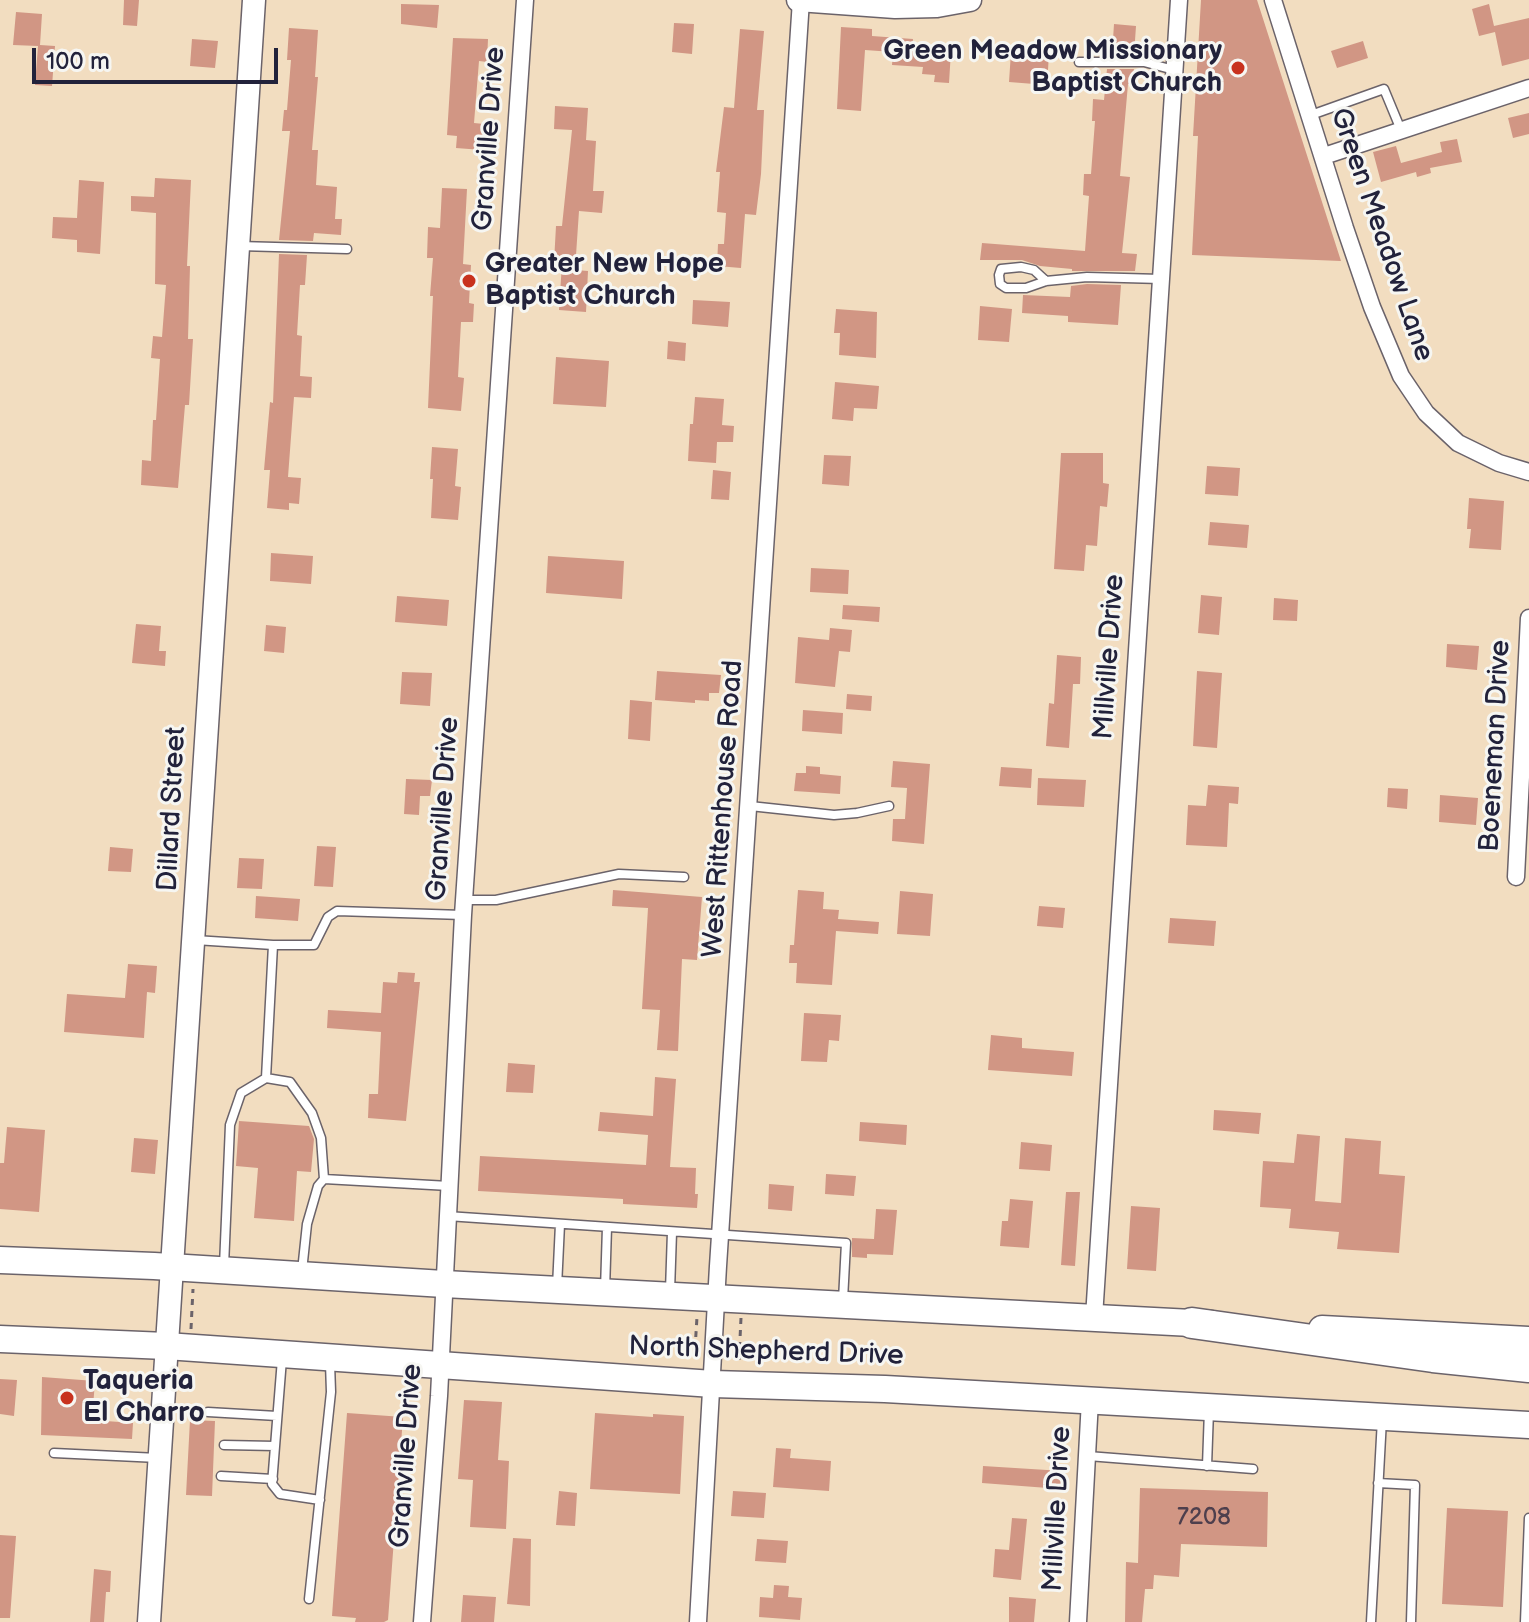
<!DOCTYPE html>
<style>
body{margin:0}
#map{position:relative;width:1529px;height:1622px;overflow:hidden;background:#f2ddc0;font-family:"Balsamiq Sans",sans-serif}
canvas{display:block}
.scale{position:absolute;left:32px;top:48px;width:246px;height:36px;box-sizing:border-box;border:4px solid #22223b;border-top:0;padding-left:10px;font-size:24px;line-height:28px;white-space:nowrap;color:#22223b;-webkit-text-stroke:6px #f6f6f2;paint-order:stroke}
</style>
<div id="map">
<canvas width="1529" height="1622"></canvas>
<div class="scale">100 m</div>
</div>
<script>
const context = document.querySelector('canvas').getContext('2d');
context.lineJoin = 'round';
function paint(path, color) {
  context.fillStyle = color;
  context.fill(path, 'evenodd');
}
function poly(rows) {
  const path = new Path2D();
  for (const r of rows) {
    path.moveTo(r[0], r[1]);
    for (let i = 2; i < r.length; i += 2) path.lineTo(r[i], r[i + 1]);
  }
  return path;
}
function strokePath(path, color, width, dash) {
  context.strokeStyle = color;
  context.lineWidth = width;
  context.lineCap = dash ? 'butt' : 'round';
  context.setLineDash(dash || []);
  context.stroke(path);
}
function drawText(font, color, halo, rows, align = 'center') {
  context.font = font + ' "Balsamiq Sans",sans-serif';
  context.lineWidth = 6;
  context.setLineDash([]);
  context.textBaseline = 'middle';
  context.strokeStyle = halo;
  context.fillStyle = color;
  for (const [text, x, y, turn = 0] of rows) {
    context.save();
    context.translate(x, y);
    context.rotate((+turn || 0) * Math.PI / 180);
    context.textAlign = isNaN(turn) ? turn : align;
    if (halo) context.strokeText(text, 0, 0);
    context.fillText(text, 0, 0);
    context.restore();
  }
}
const building = poly([
 [124,0,139,0,137,26,123,25],
 [1201,0,1257,0,1341,261,1192,255,1198,136,1193,136],
 [401,4,439,5,437,28,401,24],
 [1489,4,1494,26,1529,18,1529,59,1502,66,1495,32,1479,36,1472,9],
 [16,12,42,14,40,45,55,46,52,86,35,85,38,46,13,45],
 [674,23,694,24,692,54,672,52],
 [1114,24,1136,26,1134,55,1112,55],
 [841,27,872,29,872,36,913,39,912,48,951,51,949,83,934,82,935,75,922,74,923,67,892,65,893,52,865,50,861,111,837,109],
 [289,28,318,30,315,77,318,77,312,150,318,150,316,185,337,187,335,219,342,219,341,235,314,233,313,241,279,240,290,131,282,131,284,110,287,110,291,60,287,60],
 [740,29,764,31,757,110,764,110,761,174,756,215,745,214,741,268,717,266,718,244,724,244,726,213,717,212,720,172,716,172,724,107,734,108],
 [453,38,488,39,487,62,479,61,474,123,484,124,482,150,456,148,457,136,447,135],
 [192,39,218,41,215,68,190,66],
 [1363,41,1368,58,1337,68,1331,51],
 [1011,52,1049,54,1047,85,1009,82],
 [1107,69,1134,69,1132,84,1128,84,1120,176,1130,177,1122,253,1137,254,1135,271,1072,271,1072,269,1040,266,1022,260,980,260,982,243,1085,251,1089,196,1083,195,1084,174,1091,174,1095,121,1092,121,1093,99,1104,100],
 [555,106,588,108,586,140,596,141,593,191,604,191,602,213,579,211,575,270,588,271,586,312,559,310,562,263,554,262,556,226,562,226,572,130,554,129],
 [1529,113,1529,134,1513,138,1508,118],
 [1457,139,1462,162,1430,168,1431,173,1417,177,1416,172,1381,182,1373,152,1396,146,1401,163,1442,152,1440,142],
 [155,178,191,180,187,266,190,266,188,339,193,339,189,405,185,405,178,488,141,485,142,460,151,461,153,420,156,420,160,359,151,358,153,336,162,337,166,285,155,284,156,213,131,211,131,196,154,197],
 [79,180,104,182,100,254,77,252,77,240,52,238,53,217,77,218],
 [442,188,467,189,463,264,471,265,469,303,474,304,473,322,461,322,458,377,464,378,461,411,428,408,433,296,430,296,433,258,427,258,428,227,440,228],
 [279,254,307,255,305,285,300,285,297,335,302,336,300,376,312,377,311,398,294,397,288,477,301,478,299,504,289,503,289,510,267,508,270,470,264,470,270,402,273,403],
 [1087,284,1121,285,1118,325,1068,322,1068,316,1022,313,1023,295,1070,297,1071,286],
 [693,300,730,302,728,327,692,324],
 [980,306,1012,309,1009,342,978,340],
 [836,309,877,312,876,358,839,355,840,333,834,333],
 [668,341,686,343,685,361,667,359],
 [556,357,609,361,606,407,553,404],
 [835,382,879,386,877,409,854,408,853,421,832,419],
 [695,397,724,399,722,425,734,426,733,442,717,442,716,463,688,461,690,424,693,424],
 [432,447,458,449,455,486,461,487,458,520,431,518,433,479,430,479],
 [1061,453,1103,453,1103,483,1109,484,1107,507,1100,506,1097,546,1086,545,1084,571,1054,569],
 [824,455,851,456,849,486,822,484],
 [1207,466,1240,468,1238,496,1205,494],
 [713,470,731,472,729,500,711,499],
 [1469,498,1504,501,1501,550,1469,548,1471,529,1467,529],
 [1210,522,1249,525,1247,548,1208,545],
 [271,553,313,556,311,584,270,581],
 [548,556,624,561,622,599,546,593],
 [811,568,849,570,848,594,810,592],
 [1201,595,1222,597,1219,635,1198,633],
 [397,596,449,600,447,626,395,622],
 [1274,598,1298,600,1297,621,1273,620],
 [843,605,880,607,879,622,842,619],
 [136,624,161,626,159,651,166,651,165,666,132,663],
 [266,625,286,627,284,653,264,651],
 [830,628,852,630,850,652,839,651,835,687,795,683,798,637,829,640],
 [1447,644,1479,646,1477,670,1446,667],
 [1057,655,1081,657,1080,684,1073,684,1069,748,1046,746,1049,703,1054,704],
 [657,671,721,675,719,693,709,693,709,701,695,700,695,703,655,700],
 [1197,671,1222,673,1217,748,1193,746],
 [402,672,432,673,430,706,400,704],
 [847,694,872,696,871,711,846,709],
 [630,700,652,702,650,741,628,739],
 [803,710,843,713,842,734,802,731],
 [893,761,930,764,924,844,892,841,893,819,905,819,907,788,891,787],
 [806,766,820,767,820,774,841,776,840,794,794,791,796,773,806,773],
 [1001,767,1032,769,1031,788,999,786],
 [1038,778,1086,780,1084,807,1037,805],
 [406,779,432,780,430,796,420,796,419,815,404,814],
 [1208,785,1239,787,1238,804,1229,803,1227,847,1186,845,1188,805,1206,806],
 [1388,788,1408,789,1407,809,1387,807],
 [1440,795,1478,798,1476,825,1439,822],
 [317,846,336,847,333,887,314,886],
 [110,847,133,849,131,872,108,871],
 [239,858,264,859,262,889,237,888],
 [613,890,702,897,697,960,682,959,678,1051,657,1050,660,1010,642,1009,648,908,612,906],
 [798,890,824,892,823,909,839,910,838,919,879,922,878,934,836,931,832,985,796,983,797,963,789,963,790,945,794,945],
 [900,891,933,894,930,936,897,934],
 [256,896,300,899,298,921,255,918],
 [1039,906,1065,908,1063,928,1037,926],
 [1170,918,1216,921,1214,946,1168,943],
 [128,964,157,966,155,993,147,992,144,1038,64,1032,67,994,125,998],
 [398,972,415,973,414,982,420,982,406,1121,368,1118,369,1094,378,1094,381,1032,327,1028,328,1010,381,1013,383,982,397,983],
 [804,1013,841,1015,839,1041,829,1040,827,1062,801,1061],
 [991,1035,1022,1038,1022,1048,1074,1052,1072,1076,988,1070],
 [508,1063,535,1065,533,1093,506,1092],
 [655,1077,676,1079,670,1167,696,1168,695,1194,698,1194,697,1208,623,1204,623,1199,478,1191,480,1156,646,1165,648,1135,598,1131,600,1112,653,1116],
 [1214,1110,1261,1113,1259,1134,1213,1130],
 [239,1121,309,1126,314,1139,311,1172,297,1171,294,1221,254,1218,258,1168,236,1166],
 [860,1122,907,1125,906,1145,859,1141],
 [7,1127,45,1130,39,1212,0,1209,0,1163,4,1163],
 [1297,1134,1320,1136,1315,1201,1341,1203,1345,1138,1381,1141,1379,1174,1405,1176,1399,1253,1337,1249,1339,1232,1289,1228,1291,1209,1260,1207,1263,1161,1294,1163],
 [134,1138,158,1140,155,1174,131,1172],
 [1021,1142,1052,1145,1050,1171,1019,1169],
 [826,1174,856,1176,854,1196,825,1194],
 [769,1184,794,1186,792,1211,768,1209],
 [1066,1192,1080,1192,1075,1266,1061,1265],
 [1010,1199,1033,1201,1029,1248,1000,1246,1002,1221,1008,1221],
 [1131,1206,1160,1208,1156,1271,1127,1269],
 [876,1209,897,1210,893,1255,867,1254,867,1258,852,1257,852,1238,874,1239],
 [42,1377,95,1381,92,1420,133,1423,132,1439,41,1435],
 [0,1379,17,1380,14,1416,0,1414],
 [464,1400,502,1402,498,1460,509,1461,506,1529,470,1527,473,1480,458,1479],
 [347,1413,403,1417,388,1620,384,1622,355,1622,356,1618,332,1616],
 [595,1413,653,1417,653,1414,684,1416,680,1494,590,1489],
 [190,1420,215,1421,212,1496,186,1495],
 [776,1448,791,1449,790,1458,831,1461,829,1491,773,1487],
 [983,1466,1063,1471,1061,1489,982,1483],
 [1140,1488,1268,1492,1267,1547,1181,1544,1179,1577,1154,1575,1153,1589,1145,1589,1142,1622,1125,1622,1126,1562,1138,1563],
 [559,1491,577,1493,575,1526,556,1525],
 [733,1491,766,1493,764,1518,731,1516],
 [1447,1508,1508,1511,1503,1607,1442,1604],
 [1012,1518,1027,1519,1021,1580,993,1577,995,1549,1009,1550],
 [0,1535,16,1536,10,1618,0,1618],
 [513,1538,531,1539,530,1606,507,1604],
 [757,1539,788,1541,786,1563,755,1561],
 [94,1569,111,1571,110,1592,106,1592,104,1622,90,1622],
 [774,1585,789,1586,788,1597,802,1598,800,1620,759,1617,760,1597,773,1598],
 [463,1595,496,1597,494,1622,461,1622],
 [1009,1597,1036,1599,1034,1622,1009,1622]
]);
const path = poly([
 [191,1329,193,1289],
 [695,1349,697,1317],
 [739,1360,741,1318]
]);
const lane = poly([
 [1079,62,1144,62,1174,70],
 [1311,115,1384,89,1401,130],
 [239,246,347,249],
 [1046,281,1034,270,1021,267,1001,269,999,275,1000,284,1006,288,1026,288,1046,281,1087,277,1161,279],
 [750,806,834,815,857,813,889,806],
 [464,900,496,900,619,874,684,877],
 [195,940,273,945,266,1078],
 [273,945,314,945,328,917,337,911,463,915],
 [324,1179,449,1186],
 [447,1216,846,1243,843,1300],
 [224,1266,230,1125,241,1093,266,1078,290,1082,312,1113,321,1138,324,1179,318,1186,307,1224,302,1271],
 [557,1287,560,1224],
 [605,1290,607,1227],
 [670,1291,672,1232],
 [282,1359,272,1484,280,1494,320,1500],
 [208,1412,277,1416],
 [224,1445,275,1446],
 [54,1453,158,1458],
 [1088,1456,1253,1469],
 [1207,1466,1209,1410],
 [221,1476,273,1479],
 [1378,1483,1415,1485,1411,1622],
 [309,1599,331,1392,330,1363],
 [1371,1622,1382,1419],
 [1525,1622,1529,1518]
]);
const street = poly([
 [1273,0,1345,228,1372,307,1401,376,1426,413,1458,443,1499,463,1529,472],
 [1324,156,1529,88],
 [1516,877,1529,618],
 [1094,1317,1179,0],
 [422,1622,439,1396,463,915,525,0],
 [698,1622,718,1266,801,0],
 [1078,1622,1090,1400]
]);
const secondary = poly([
 [798,0,895,7,937,6,970,0],
 [149,1622,254,0]
]);
const primary = poly([
 [0,1260,154,1266,444,1284,1211,1324],
 [1322,1329,1529,1340],
 [0,1339,166,1346,713,1384,885,1389,1529,1425]
]);
const highway = poly([
 [1192,1323,1433,1357,1529,1367]
]);
const markers = [
 [1238,68,8,"#c8321e"],
 [469,281,8,"#c8321e"],
 [67,1398,8,"#c8321e"]
];
const numberNames = [
 ["7208",1204,1518]
];
const poiNames = [
 ["Green Meadow Missionary",1222,52,"right"],
 ["Baptist Church",1222,84,"right"],
 ["Greater New Hope",485,265],
 ["Baptist Church",485,297],
 ["Taqueria",83,1382],
 ["El Charro",83,1414]
];
const streetNames = [
 ["Granville Drive",490,139,-86],
 ["Green Meadow Lane",1381,235,71],
 ["Millville Drive",1110,657,-86],
 ["Boeneman Drive",1496,746,-87],
 ["Dillard Street",173,809,-87],
 ["Granville Drive",444,809,-86],
 ["West Rittenhouse Road",724,809,-86],
 ["North Shepherd Drive",766,1352,2],
 ["Granville Drive",407,1456,-86],
 ["Millville Drive",1058,1509,-87]
];
paint(building, '#d19684');
strokePath(lane, '#6b636a', 11);
strokePath(street, '#6b636a', 19);
strokePath(secondary, '#6b636a', 25);
strokePath(primary, '#6b636a', 29);
strokePath(highway, '#6b636a', 33);
strokePath(path, '#6b636a', 3, [6, 6]);
strokePath(lane, '#fff', 8);
strokePath(street, '#fff', 16);
strokePath(secondary, '#fff', 22);
strokePath(primary, '#fff', 26);
strokePath(highway, '#fff', 30);
for (const [x, y, r, color] of markers) {
  const dot = new Path2D();
  dot.arc(x, y, r, 0, 2 * Math.PI);
  context.fillStyle = color;
  context.fill(dot);
  strokePath(dot, '#f6f6f2', 3);
}
drawText('24px', '#4e3f4d', null, numberNames);
drawText('bold 28px', '#22223b', '#f6f6f2', poiNames, 'left');
drawText('28px', '#22223b', '#f6f6f2', streetNames);
</script>
